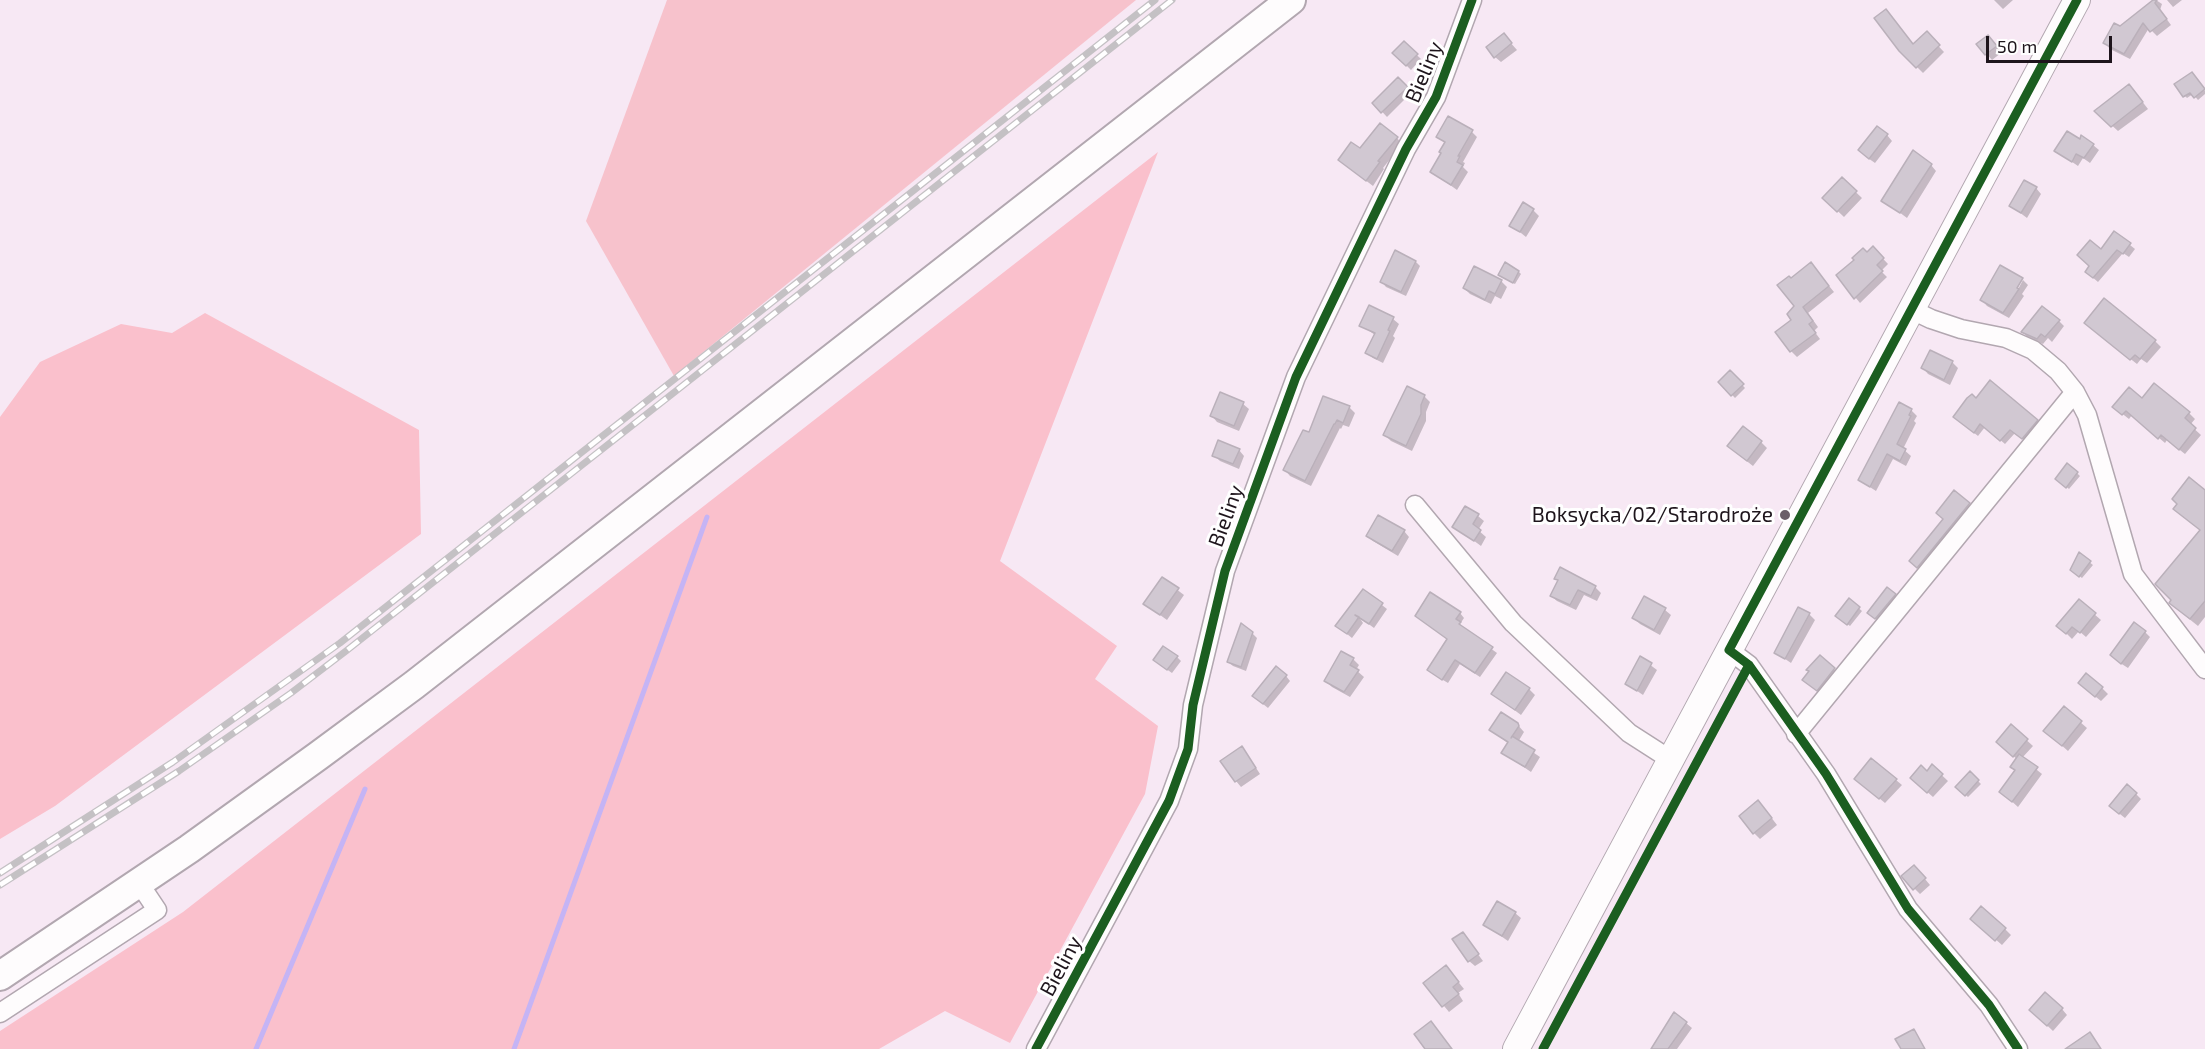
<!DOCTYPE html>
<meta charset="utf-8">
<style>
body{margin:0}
#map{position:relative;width:2205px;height:1049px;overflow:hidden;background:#f7e8f4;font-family:"Exo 2",sans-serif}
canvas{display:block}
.scale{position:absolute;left:1986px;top:36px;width:126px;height:27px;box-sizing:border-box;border:3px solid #1e151c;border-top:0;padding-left:8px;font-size:18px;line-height:21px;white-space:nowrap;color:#1e151c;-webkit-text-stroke:4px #fff;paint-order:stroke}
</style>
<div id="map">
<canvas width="2205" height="1049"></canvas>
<div class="scale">50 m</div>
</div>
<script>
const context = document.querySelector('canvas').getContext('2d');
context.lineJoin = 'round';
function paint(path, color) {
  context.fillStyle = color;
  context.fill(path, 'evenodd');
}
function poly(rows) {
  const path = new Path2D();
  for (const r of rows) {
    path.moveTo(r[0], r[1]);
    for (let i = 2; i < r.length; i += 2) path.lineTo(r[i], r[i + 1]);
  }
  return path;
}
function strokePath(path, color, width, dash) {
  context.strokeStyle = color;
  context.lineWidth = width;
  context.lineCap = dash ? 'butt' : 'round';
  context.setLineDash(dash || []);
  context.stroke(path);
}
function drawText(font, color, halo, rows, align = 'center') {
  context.font = font + ' "Exo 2",sans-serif';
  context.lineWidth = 6;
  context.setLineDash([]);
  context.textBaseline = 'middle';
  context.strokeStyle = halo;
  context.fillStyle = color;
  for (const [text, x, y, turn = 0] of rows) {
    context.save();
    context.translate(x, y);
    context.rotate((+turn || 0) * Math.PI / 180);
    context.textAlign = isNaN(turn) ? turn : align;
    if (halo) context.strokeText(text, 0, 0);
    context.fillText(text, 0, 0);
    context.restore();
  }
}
const green = poly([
 [1158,152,1000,561,1117,646,1095,679,1158,726,1145,794,1010,1043,945,1011,879,1049,0,1049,0,1031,183,912],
 [205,313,419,430,421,534,55,806,0,839,0,417,40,362,121,324,172,333]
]);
const forest = poly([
 [667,0,1136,0,674,376,586,221]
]);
const shadow = poly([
 [1994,0,2013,0,2003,9],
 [2156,0,2162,4,2160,10,2171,25,2157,36,2149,28,2130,59,2110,49,2105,43,2120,28],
 [2167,0,2182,0,2173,7],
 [1886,11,1914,45,1927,34,1944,52,1923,73,1900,50],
 [1509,41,1517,50,1501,62,1495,57],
 [1994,42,2001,53,1992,60,1978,44],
 [1404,43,1421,59,1411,70,1394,53],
 [2194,76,2205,91,2205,94,2198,100,2193,94,2187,98,2185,96],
 [1398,79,1411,93,1387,117,1374,103],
 [2134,91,2148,109,2118,131,2096,111],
 [1472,132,1477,137,1463,162,1465,163,1463,167,1468,172,1457,190,1432,172,1446,144,1438,137],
 [1887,135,1892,141,1875,163,1865,156],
 [1397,138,1402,144,1383,168,1384,169,1373,186,1339,160,1360,150],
 [2080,141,2093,145,2099,150,2090,163,2083,158,2078,166,2056,151],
 [1931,165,1936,171,1907,218,1883,200],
 [1842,179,1862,198,1844,217,1824,198],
 [2036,188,2041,194,2027,218,2011,206],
 [1533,210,1539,216,1526,237,1511,225],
 [2115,233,2135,249,2129,257,2123,253,2098,282,2091,276,2091,266],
 [1873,248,1888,264,1881,271,1887,277,1860,303,1838,276],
 [1416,262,1420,266,1406,296,1386,287,1382,282],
 [1475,268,1502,282,1507,287,1501,299,1495,296,1491,304,1470,294,1464,288],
 [1816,270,1834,292,1808,313,1818,327,1814,331,1820,339,1797,357,1791,351,1793,320,1797,306,1791,280],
 [1519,272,1521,274,1515,284,1502,277],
 [2023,280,2028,285,2022,294,2024,296,2009,318,1987,306,1982,300,2012,294,2015,295],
 [1393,319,1399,324,1393,336,1395,338,1383,363,1373,358,1367,353,1375,335,1361,325],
 [2059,321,2064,326,2052,342,2048,338,2043,344,2028,338,2023,332],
 [2092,329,2155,341,2161,347,2147,363,2141,359,2137,364],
 [1931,352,1953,363,1958,368,1950,385,1928,374,1923,368],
 [1730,372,1745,388,1735,398,1720,382],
 [1408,388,1425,397,1430,402,1426,412,1426,421,1412,451,1391,441,1385,435],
 [1976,400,2037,421,2041,425,2027,442,2015,433,2005,444,1985,427,1978,436,1959,421],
 [2142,400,2189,413,2195,419,2190,425,2201,435,2185,454,2167,440,2165,443,2132,415,2129,419,2120,412],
 [1243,404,1249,409,1239,431,1217,422,1212,416],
 [1349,407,1355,413,1349,427,1343,425,1341,429,1340,428,1311,486,1290,476,1285,470,1310,434],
 [1911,410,1917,416,1914,421,1916,423,1903,449,1911,456,1906,466,1893,459,1876,491,1859,480],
 [1761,442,1767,448,1753,466,1735,452],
 [1239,450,1244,456,1239,469,1220,461,1214,455],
 [2068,465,2080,476,2069,489,2060,481],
 [2205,492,2205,617,2198,626,2178,610,2202,531],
 [1969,505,1974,510,1924,572,1916,566],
 [1478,516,1484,521,1478,530,1486,537,1481,546,1454,526],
 [1404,531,1409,537,1398,556,1373,541,1368,536],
 [2079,554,2093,565,2082,578,2074,572],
 [1163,579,1184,595,1167,620,1145,604],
 [1556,579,1595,587,1601,593,1597,601,1584,595,1576,610,1557,601,1551,596,1559,581],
 [1364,591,1387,609,1374,628,1359,617,1363,623,1352,638,1337,626],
 [1895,595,1900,601,1882,624,1875,618],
 [1645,598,1665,610,1671,615,1660,635,1640,624,1634,618],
 [1849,600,1862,611,1850,626,1839,618],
 [2079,601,2101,620,2086,637,2079,631,2072,639,2064,631],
 [1460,613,1464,618,1460,624,1464,629,1497,653,1480,677,1460,664,1448,683,1433,674,1448,640,1422,620],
 [1809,614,1815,620,1791,663,1775,652],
 [2145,632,2150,637,2128,668,2117,661],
 [1252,633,1257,638,1246,671,1233,666,1228,662],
 [1177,657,1181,661,1172,673,1159,664],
 [1820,657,1840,675,1823,696,1804,680],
 [1641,658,1657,670,1643,695,1627,684],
 [1353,659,1359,665,1356,670,1364,677,1350,697,1332,687,1326,681],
 [1286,676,1290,681,1268,708,1258,700],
 [2102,688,2108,694,2101,701,2086,689],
 [1529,689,1535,695,1521,715,1493,694],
 [2064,708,2087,728,2068,751,2051,736],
 [1517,724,1524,732,1518,742,1540,757,1531,772,1503,753,1509,744,1491,730],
 [2011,726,2033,746,2022,758,2042,774,2018,807,2007,797,2016,771,2017,759,2003,748],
 [1247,754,1260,774,1241,787,1236,781],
 [1932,766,1948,781,1933,797,1917,783],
 [1970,773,1981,784,1968,797,1957,787],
 [1896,780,1902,785,1885,803,1862,784],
 [2136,794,2141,799,2125,818,2116,811],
 [1764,808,1777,825,1760,839,1754,833],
 [1920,873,1930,885,1920,894,1914,888],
 [1515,913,1521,918,1508,941,1485,925],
 [1978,924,2005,929,2011,935,2002,945],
 [1463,934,1483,961,1475,966,1469,961],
 [1451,973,1464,989,1458,993,1463,1001,1449,1012,1425,983],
 [2062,1009,2067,1015,2053,1031,2034,1013],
 [1686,1023,1692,1028,1677,1049,1663,1049]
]);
const stream = poly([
 [256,1049,365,789],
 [514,1049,707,517]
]);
const building = poly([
 [2157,0,2155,3,2167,19,2150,32,2143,23,2124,54,2103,43,2114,23,2120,26,2153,0,2157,0],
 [1886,9,1913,44,1927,31,1940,45,1916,68,1899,51,1874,18,1886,9],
 [1504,33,1512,43,1494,58,1486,47,1504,33],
 [1988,35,1997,46,1985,55,1976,44,1988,35],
 [1404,41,1418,54,1406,66,1392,53,1404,41],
 [2192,72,2205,89,2194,98,2190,93,2183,97,2174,84,2192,72],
 [1398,77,1408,87,1381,113,1372,103,1398,77],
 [2129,84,2143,102,2111,127,2094,111,2129,84],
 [1448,116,1473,130,1458,156,1460,156,1457,162,1463,165,1451,185,1430,172,1441,153,1439,152,1445,142,1436,137,1448,116],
 [1380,123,1398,137,1378,161,1380,162,1366,181,1338,160,1351,142,1360,148,1380,123],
 [1877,126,1888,134,1869,159,1858,150,1877,126],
 [2067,131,2080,139,2081,135,2094,144,2084,158,2076,154,2072,162,2054,151,2067,131],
 [1913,150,1932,164,1900,213,1881,201,1913,150],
 [1842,177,1857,191,1837,212,1822,198,1842,177],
 [2024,180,2037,187,2021,213,2009,206,2024,180],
 [1523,202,1534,209,1520,232,1509,226,1523,202],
 [2114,231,2131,243,2123,254,2117,250,2093,278,2085,272,2089,266,2077,255,2090,240,2101,249,2114,231],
 [1873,246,1884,258,1877,265,1883,271,1854,299,1836,275,1854,260,1852,258,1863,248,1867,252,1873,246],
 [1395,250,1416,261,1401,292,1380,282,1395,250],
 [1505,262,1519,271,1513,283,1498,275,1505,262],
 [1811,262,1829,286,1803,307,1813,321,1809,324,1816,333,1790,352,1775,332,1791,320,1787,314,1794,306,1777,285,1789,276,1791,278,1811,262],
 [2000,265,2023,278,2017,288,2019,289,2003,313,1980,300,2000,265],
 [1474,266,1502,280,1495,294,1489,291,1485,300,1463,288,1474,266],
 [2104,298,2156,340,2140,359,2135,355,2130,360,2084,323,2104,298],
 [1369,305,1394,317,1388,330,1390,331,1377,359,1365,353,1375,333,1359,326,1369,305],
 [2042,306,2060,320,2045,337,2041,334,2037,339,2021,332,2042,306],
 [1930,350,1953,361,1944,380,1921,368,1930,350],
 [1730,370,1744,384,1731,396,1718,382,1730,370],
 [1990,380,2038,420,2022,439,2010,430,2000,441,1980,424,1974,433,1953,417,1967,398,1972,394,1976,398,1990,380],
 [2154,383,2190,412,2185,418,2196,428,2179,450,2161,435,2158,439,2126,411,2122,415,2112,407,2129,387,2142,398,2154,383],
 [1407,386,1425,395,1421,405,1421,414,1406,446,1383,435,1407,386],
 [1220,392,1244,402,1234,426,1210,416,1220,392],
 [1323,396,1350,406,1343,423,1337,420,1335,424,1334,424,1305,481,1283,470,1303,430,1309,432,1323,396],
 [1899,402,1912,409,1909,415,1911,416,1897,444,1906,449,1900,461,1887,454,1870,487,1858,480,1899,402],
 [1743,426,1762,441,1747,461,1727,446,1743,426],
 [1218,440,1240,449,1233,464,1212,456,1218,440],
 [2067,463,2078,472,2066,488,2055,479,2067,463],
 [2189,477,2205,490,2205,601,2190,619,2169,603,2171,600,2155,584,2200,530,2173,509,2177,504,2172,499,2189,477],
 [1954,490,1970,503,1917,568,1909,561,1943,519,1936,513,1954,490],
 [1465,506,1479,514,1473,524,1481,530,1474,541,1452,527,1465,506],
 [1378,515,1405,530,1392,551,1366,536,1378,515],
 [2079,552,2091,561,2079,577,2070,570,2079,552],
 [1560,567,1596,586,1591,596,1578,590,1570,605,1550,596,1558,580,1554,579,1560,567],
 [1162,577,1179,588,1160,615,1143,604,1162,577],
 [1887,587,1896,594,1875,619,1867,613,1887,587],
 [1363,589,1383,603,1369,624,1355,615,1359,617,1347,634,1335,626,1363,589],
 [1430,592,1461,612,1456,619,1461,622,1459,624,1493,647,1475,673,1455,660,1442,680,1427,670,1447,639,1415,616,1430,592],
 [1644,596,1666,608,1654,630,1632,618,1644,596],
 [1849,598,1860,607,1847,625,1835,616,1849,598],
 [2079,599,2096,613,2080,633,2072,627,2066,634,2056,626,2079,599],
 [1798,607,1810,613,1785,659,1774,653,1798,607],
 [2134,622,2146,631,2121,664,2110,655,2134,622],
 [1241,623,1253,632,1241,667,1227,662,1241,623],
 [1163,646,1178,656,1167,670,1153,660,1163,646],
 [1341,651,1354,658,1350,665,1359,670,1344,692,1324,681,1341,651],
 [1820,655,1835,668,1817,691,1802,680,1809,671,1806,670,1820,655],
 [1640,656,1652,663,1637,691,1625,684,1640,656],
 [1276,666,1287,675,1263,704,1252,696,1276,666],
 [1506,672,1530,688,1515,710,1491,694,1506,672],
 [2086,673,2103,687,2095,697,2078,683,2086,673],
 [2064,706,2082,721,2062,746,2043,731,2064,706],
 [1501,712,1518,723,1519,726,1511,738,1512,736,1535,750,1525,767,1501,753,1508,742,1489,730,1501,712],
 [2011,724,2028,739,2013,757,1996,742,2011,724],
 [1242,746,1256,768,1235,782,1220,761,1242,746],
 [2019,754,2038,767,2012,802,1999,792,2015,770,2010,767,2019,754],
 [1871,758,1897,779,1879,799,1854,779,1871,758],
 [1932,764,1943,774,1927,793,1910,778,1921,765,1927,771,1932,764],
 [1970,771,1979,780,1965,796,1955,787,1970,771],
 [2127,784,2137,793,2119,814,2109,806,2127,784],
 [1758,800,1772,818,1753,834,1739,816,1758,800],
 [1914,865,1926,878,1913,890,1901,876,1914,865],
 [1497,901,1516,912,1502,936,1483,925,1497,901],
 [1981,906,2006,928,1995,941,1970,919,1981,906],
 [1463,932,1479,954,1468,962,1452,939,1463,932],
 [1446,965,1459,982,1453,987,1459,994,1442,1007,1423,983,1446,965],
 [2045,992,2063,1008,2047,1026,2029,1010,2045,992],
 [1674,1012,1687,1022,1668,1049,1651,1049,1674,1012],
 [1431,1021,1452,1049,1425,1049,1414,1034,1431,1021],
 [1914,1029,1925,1049,1901,1049,1895,1039,1914,1029],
 [2090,1032,2101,1049,2065,1049,2090,1032]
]);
const street = poly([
 [1910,309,1931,319,1961,329,2006,338,2033,350,2058,371,2075,392,2087,415,2133,574,2205,669],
 [1415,505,1513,623,1629,733,1671,760],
 [1729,650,1749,665,1826,774,1908,909,1989,1005,2018,1049],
 [1796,734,2075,392],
 [0,1013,157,910,139,883],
 [1036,1049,1169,801,1188,749,1193,705,1225,571,1296,377,1406,149,1436,97,1472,0]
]);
const secondary = poly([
 [1516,1049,2077,0]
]);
const primary = poly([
 [0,976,189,849,318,756,414,685,1291,0]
]);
const rail = poly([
 [0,873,173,762,340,643,1155,0],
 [0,885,179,771,291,693,346,651,1172,0]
]);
const cycleway = poly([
 [1036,1049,1169,801,1188,749,1193,705,1225,571,1296,377,1406,149,1436,97,1472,0],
 [1543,1049,1749,665],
 [2018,1049,1989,1005,1908,909,1826,774,1749,665,1729,650,2077,0]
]);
const markers = [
 [1785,515,6,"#6a5f68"]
];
const streetNames = [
 ["Bieliny",1424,72,-67],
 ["Bieliny",1226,516,-70],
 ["Bieliny",1061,966,-62]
];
const poiNames = [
 ["Boksycka/02/Starodroże",1773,515]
];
paint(green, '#fac0cc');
paint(forest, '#f7c2cc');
paint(shadow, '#0003');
strokePath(stream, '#c5b4f5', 5);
paint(building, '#d1c8d2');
strokePath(building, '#bab0ba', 1.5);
strokePath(street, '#b2a7b0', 21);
strokePath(secondary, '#b2a7b0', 28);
strokePath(primary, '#b2a7b0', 32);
strokePath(street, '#fefcfd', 18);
strokePath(secondary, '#fefcfd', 26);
strokePath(primary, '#fefcfd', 28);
strokePath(rail, '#c4c1c4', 7);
strokePath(rail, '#fff', 4.5, [14]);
strokePath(cycleway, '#1b5e20', 9);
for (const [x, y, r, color] of markers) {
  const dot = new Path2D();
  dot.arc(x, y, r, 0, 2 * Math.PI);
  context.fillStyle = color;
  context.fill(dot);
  strokePath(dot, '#fff', 2);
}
drawText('21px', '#1e151c', '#fff', streetNames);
drawText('21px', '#1e151c', '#fff', poiNames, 'right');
</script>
